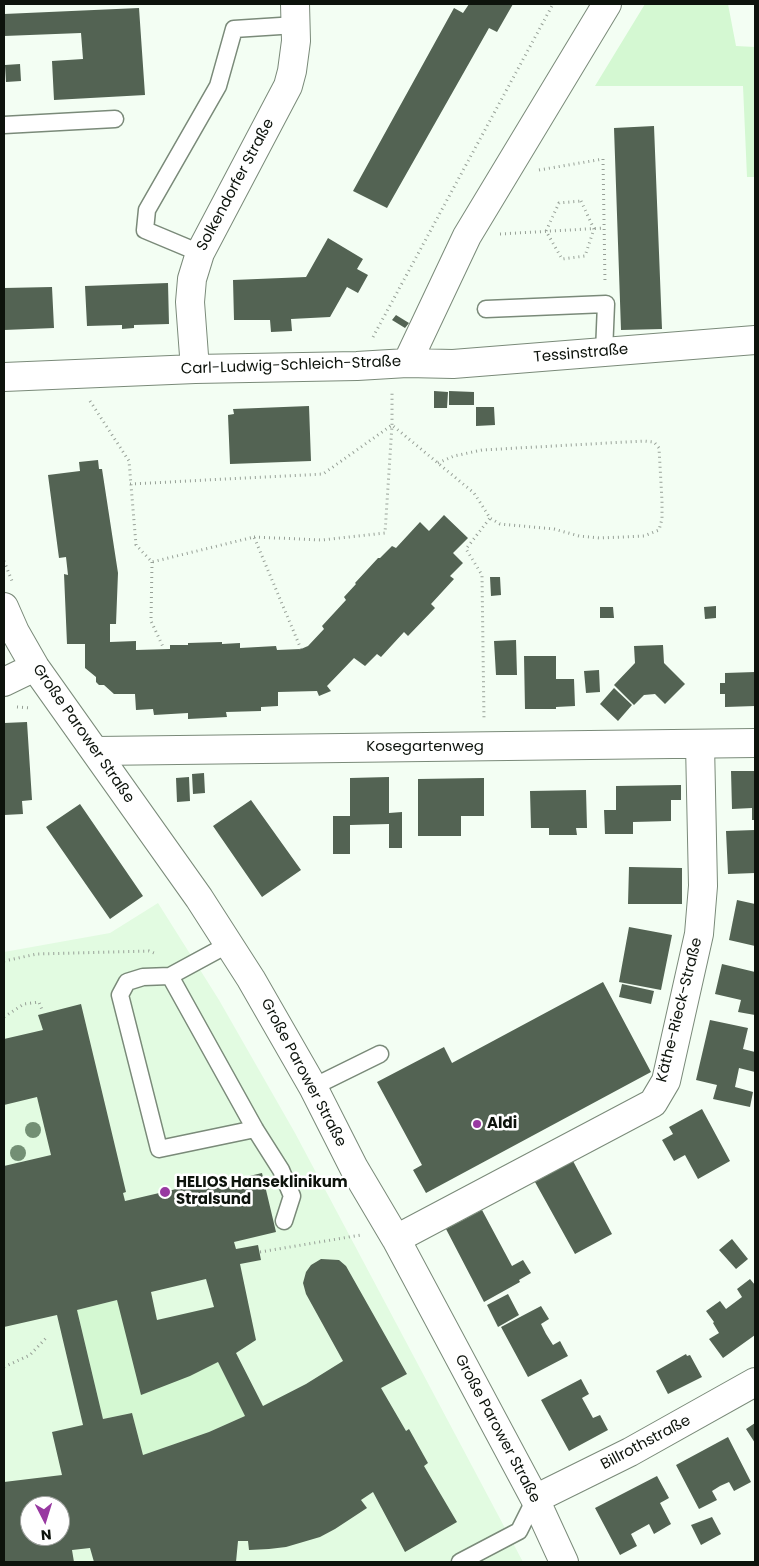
<!DOCTYPE html>
<meta charset="utf-8">
<style>
body{margin:0}
#map{position:relative;width:759px;height:1566px;overflow:hidden;background:#f3fef3;font-family:Poppins,sans-serif}
canvas{display:block}
.frame{position:absolute;inset:0;border:5px solid #0d130c;pointer-events:none}
.north{position:absolute;left:20px;top:1496px;width:50px;height:50px;box-sizing:border-box;background:#fff;border:1px solid #9ea19e;border-radius:50%;rotate:175deg;font-size:14px;font-weight:700;line-height:20px;text-align:center;color:#0d130c}
.north::after{content:'';display:block;margin:auto;width:18px;height:22px;background:#9839a1;clip-path:polygon(50% 0,100% 100%,50% 72%,0 100%)}
</style>
<div id="map">
<canvas width="759" height="1566"></canvas>
<div class="frame"></div>
<div class="north">N</div>
</div>
<script>
const context = document.querySelector('canvas').getContext('2d');
context.lineJoin = 'round';
function paint(path, color) {
  context.fillStyle = color;
  context.fill(path, 'evenodd');
}
function poly(rows) {
  const path = new Path2D();
  for (const r of rows) {
    path.moveTo(r[0], r[1]);
    for (let i = 2; i < r.length; i += 2) path.lineTo(r[i], r[i + 1]);
  }
  return path;
}
function strokePath(path, color, width, dash) {
  context.strokeStyle = color;
  context.lineWidth = width;
  context.lineCap = dash ? 'butt' : 'round';
  context.setLineDash(dash || []);
  context.stroke(path);
}
function drawText(font, color, halo, rows, align = 'center') {
  context.font = font + ' Poppins,sans-serif';
  context.lineWidth = 5;
  context.setLineDash([]);
  context.textBaseline = 'middle';
  context.strokeStyle = halo;
  context.fillStyle = color;
  for (const [text, x, y, turn = 0] of rows) {
    context.save();
    context.translate(x, y);
    context.rotate((+turn || 0) * Math.PI / 180);
    context.textAlign = isNaN(turn) ? turn : align;
    if (halo) context.strokeText(text, 0, 0);
    context.fillText(text, 0, 0);
    context.restore();
  }
}
const built = poly([
 [158,903,219,1000,295,1133,523,1562,4,1562,4,952,110,933],
 [30,1506,60,1506,60,1536,30,1536]
]);
const green = poly([
 [645,4,728,4,736,46,755,47,755,177,747,177,743,86,595,86],
 [117,1300,218,1362,245,1416,209,1432,143,1455,132,1413,103,1419,77,1310]
]);
const building = poly([
 [469,4,513,4,497,32,489,28,387,208,353,191,454,8,463,13],
 [139,8,145,95,54,100,52,61,83,59,81,33,4,36,4,14],
 [20,64,21,81,6,82,5,65],
 [654,126,662,329,621,330,614,128],
 [328,238,363,259,357,269,368,275,358,293,347,287,330,317,291,319,292,331,271,332,270,320,234,320,233,280,306,277],
 [168,283,169,324,134,325,134,328,122,329,122,325,87,326,85,286],
 [52,287,54,328,4,330,4,288],
 [396,315,409,323,405,328,392,320],
 [434,391,448,392,447,408,434,408],
 [449,391,474,392,474,405,449,405],
 [309,406,311,461,230,464,228,415,234,414,233,409],
 [476,407,494,407,495,425,476,426],
 [98,460,99,469,102,469,118,573,116,624,110,624,110,642,136,641,136,650,170,649,170,645,188,645,188,643,222,642,222,644,240,643,240,648,276,646,277,650,301,649,308,646,324,629,322,626,346,600,344,597,356,584,355,583,378,558,380,558,392,546,396,548,420,522,429,531,444,515,468,538,453,553,463,563,450,576,454,579,431,604,435,608,408,636,404,632,381,657,377,654,365,666,354,658,327,686,331,691,319,696,317,691,278,692,278,706,261,707,261,711,226,712,227,717,188,719,188,713,154,715,153,709,136,710,135,694,114,694,104,685,99,685,96,682,96,677,85,668,85,644,67,644,64,574,68,575,66,557,59,558,48,475,80,471,79,462],
 [490,577,500,577,501,595,491,596],
 [716,606,716,618,705,619,704,607],
 [600,607,613,607,614,618,600,618],
 [516,640,517,675,496,675,494,641],
 [663,645,664,663,685,684,665,704,655,694,644,695,634,705,614,685,635,663,634,646],
 [524,656,556,656,556,679,574,679,575,706,556,707,556,709,525,709],
 [599,670,600,692,586,693,584,671],
 [755,672,755,706,725,707,725,694,720,694,720,683,725,683,725,673],
 [614,688,632,705,618,721,600,704],
 [27,722,32,800,22,801,23,814,4,815,4,723],
 [731,771,755,771,755,820,752,820,752,808,732,809],
 [204,773,205,793,193,794,192,774],
 [189,777,190,801,177,802,176,778],
 [389,777,389,813,402,812,402,848,389,848,389,824,350,825,350,854,333,854,333,816,350,816,350,778],
 [484,778,484,816,461,816,461,836,418,836,418,779],
 [681,785,681,800,671,800,671,821,633,822,633,834,605,834,604,810,616,810,616,786],
 [586,790,587,828,576,828,577,835,549,835,549,828,531,828,530,791],
 [251,800,301,870,262,897,213,826],
 [80,804,143,896,110,919,46,827],
 [755,830,755,873,728,874,726,831],
 [629,867,682,868,682,904,628,904],
 [737,900,755,904,755,946,729,940],
 [629,927,672,935,661,990,619,982],
 [722,964,755,972,755,1015,738,1012,741,1000,715,994],
 [603,982,651,1072,426,1193,413,1170,422,1165,377,1082,444,1047,452,1063],
 [622,984,654,991,651,1004,619,997],
 [81,1004,126,1192,123,1193,125,1201,219,1179,220,1183,262,1173,276,1232,234,1242,236,1249,258,1245,261,1260,240,1264,256,1340,236,1353,263,1406,306,1384,343,1361,306,1294,303,1283,306,1272,311,1265,321,1259,339,1260,346,1266,407,1374,381,1388,406,1431,409,1429,428,1463,424,1466,457,1522,405,1552,373,1492,361,1500,367,1508,335,1529,320,1537,286,1547,269,1549,249,1550,248,1541,238,1541,236,1562,94,1562,90,1548,72,1550,74,1562,4,1562,4,1482,62,1475,52,1432,83,1425,57,1315,4,1327,4,1166,51,1155,37,1097,4,1105,4,1039,43,1030,38,1015],
 [206,1279,214,1307,157,1320,151,1292],
 [117,1300,141,1395,190,1376,218,1362,245,1416,209,1432,143,1455,132,1413,103,1419,77,1310],
 [30,1506,60,1506,60,1536,30,1536],
 [710,1020,748,1028,743,1049,755,1052,755,1072,739,1068,735,1087,753,1092,750,1107,713,1099,717,1085,696,1080],
 [702,1109,730,1161,698,1179,685,1155,674,1161,662,1140,673,1134,669,1127],
 [573,1161,612,1234,575,1254,535,1182],
 [482,1210,512,1266,523,1260,531,1273,519,1280,520,1282,484,1302,446,1229],
 [732,1239,748,1259,736,1269,719,1250],
 [750,1279,755,1285,755,1335,723,1358,709,1339,719,1333,713,1323,714,1322,706,1311,720,1301,726,1309,742,1297,737,1289],
 [508,1294,519,1315,498,1327,487,1305],
 [541,1306,549,1319,541,1324,546,1334,553,1345,560,1341,568,1356,528,1377,501,1327],
 [686,1354,687,1356,690,1355,702,1377,668,1394,656,1371],
 [581,1379,589,1394,582,1398,593,1418,600,1415,608,1430,569,1451,541,1400],
 [755,1423,755,1443,746,1429],
 [728,1437,751,1482,734,1491,729,1482,720,1486,712,1491,717,1500,699,1509,676,1465],
 [657,1476,669,1498,660,1503,671,1524,654,1534,649,1524,631,1534,637,1546,620,1555,595,1508],
 [712,1517,721,1534,701,1545,691,1525]
]);
const path = poly([
 [539,170,603,159,605,283],
 [581,201,594,229,585,256,562,259,546,231,559,203,581,201],
 [500,234,604,228],
 [373,337,553,4],
 [90,401,129,461,136,545,152,562,254,537,301,649],
 [438,463,454,456,482,450,644,441,654,442,659,448,662,501,662,519,659,530,644,536,600,538,579,536,554,529,500,524,490,518],
 [130,484,323,474,392,425,474,493,490,518,466,549,482,575,484,720],
 [254,537,322,540,385,533,392,425,392,392],
 [4,561,12,581],
 [152,562,151,621,164,649],
 [17,707,31,708],
 [4,961,37,954,149,951,154,953],
 [4,1017,24,1004,39,1002,42,1010],
 [260,1252,361,1235],
 [4,1367,30,1355,47,1337]
]);
const service = poly([
 [4,125,115,119],
 [200,253,145,230,147,210,218,86,234,29,296,25],
 [486,309,606,304,604,352],
 [229,944,170,976,143,977,127,982,120,995,159,1149,255,1129],
 [170,976,255,1129,281,1170,292,1196,284,1221],
 [313,1087,380,1054],
 [460,1562,519,1531,535,1499]
]);
const minor = poly([
 [407,363,453,364,755,340],
 [195,369,190,302,192,279,200,253,288,86,292,71,296,41,295,4],
 [4,377,195,369,357,366,407,363,467,236,607,4],
 [4,607,15,632,35,667,199,898,251,979,313,1087,354,1168,396,1239,535,1499,564,1562],
 [4,682,35,667],
 [96,751,755,743],
 [396,1239,653,1103,666,1081,699,934,703,886,700,744],
 [535,1499,630,1452,755,1382]
]);
const trees = [
 [33,1130],
 [18,1153]
];
const markers = [
 [477,1124,5,"#9839a1"],
 [165,1192,6,"#9839a1"]
];
const streetNames = [
 ["Solkendorfer Straße",236,185,-62],
 ["Tessinstraße",581,354,-5],
 ["Carl-Ludwig-Schleich-Straße",291,366,-2],
 ["Große Parower Straße",83,734,55],
 ["Kosegartenweg",425,747],
 ["Käthe-Rieck-Straße",680,1010,-76],
 ["Große Parower Straße",303,1073,62],
 ["Große Parower Straße",497,1429,62],
 ["Billrothstraße",646,1443,-28]
];
const poiNames = [
 ["Aldi",487,1124],
 ["HELIOS Hanseklinikum",176,1183],
 ["Stralsund",176,1200]
];
paint(built, '#e2fbe1');
paint(green, '#d4f8d2');
paint(building, '#536353');
strokePath(service, '#7a8a79', 19);
strokePath(minor, '#7a8a79', 30);
strokePath(path, '#97a097', 3, [1, 4]);
strokePath(service, '#fff', 16);
strokePath(minor, '#fff', 28);
context.fillStyle = '#738f74';
for (const [x, y] of trees) {
  context.beginPath();
  context.arc(x, y, 8, 0, 2 * Math.PI);
  context.fill();
}
for (const [x, y, r, color] of markers) {
  const dot = new Path2D();
  dot.arc(x, y, r, 0, 2 * Math.PI);
  context.fillStyle = color;
  context.fill(dot);
  strokePath(dot, '#fff', 2);
}
drawText('15px', '#0d130c', '#fff', streetNames);
drawText('bold 15px', '#0d130c', '#fff', poiNames, 'left');
</script>
